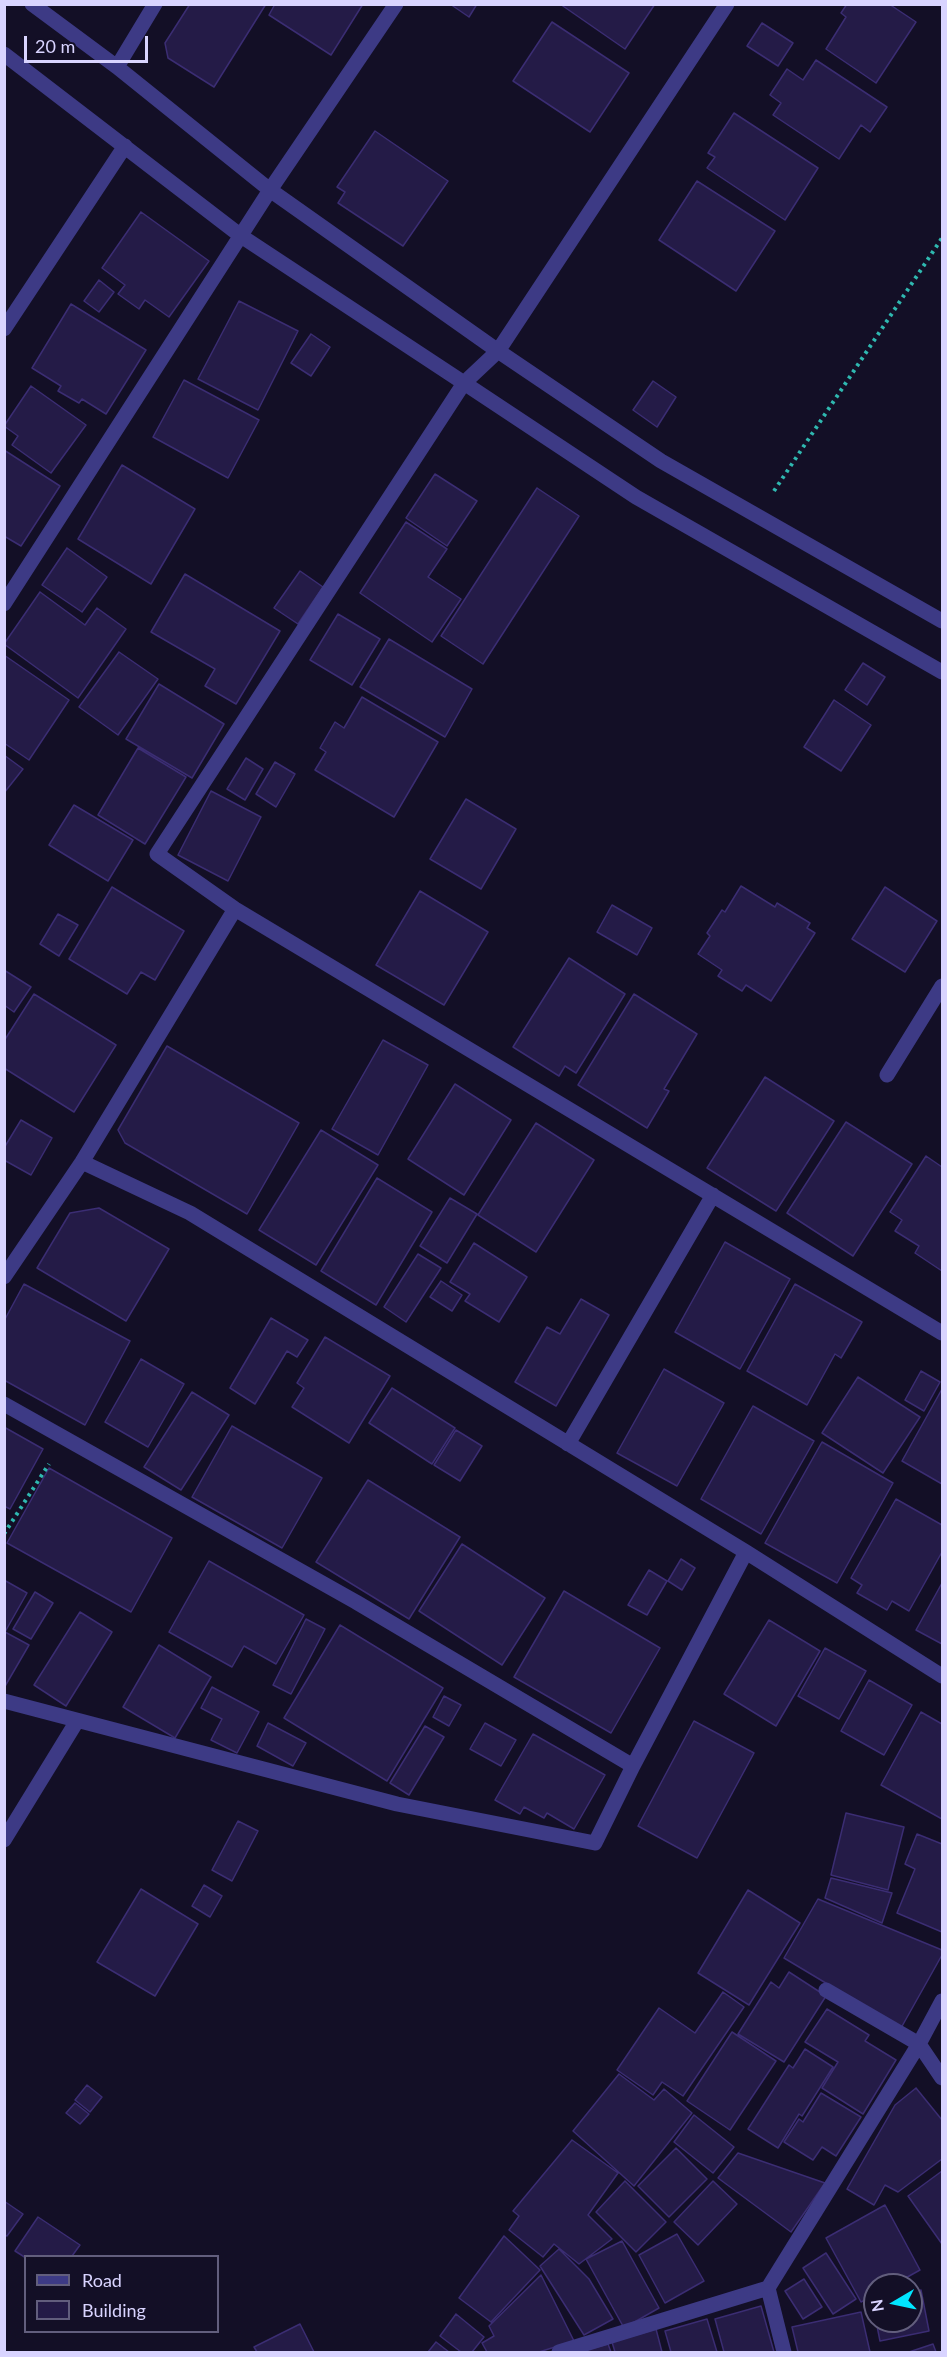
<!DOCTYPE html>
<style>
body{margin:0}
#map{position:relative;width:947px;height:2357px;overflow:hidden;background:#130f26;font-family:Lato,sans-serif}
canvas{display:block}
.frame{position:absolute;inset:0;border:6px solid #d9d4ff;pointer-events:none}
.legend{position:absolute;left:24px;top:2255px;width:195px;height:78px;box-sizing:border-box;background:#130f26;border:2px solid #625e7d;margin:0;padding:8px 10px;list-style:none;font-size:18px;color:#d9d4ff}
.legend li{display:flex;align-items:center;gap:12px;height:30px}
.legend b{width:30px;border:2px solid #625e7d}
.north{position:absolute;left:863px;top:2273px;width:60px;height:60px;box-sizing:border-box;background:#130f26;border:2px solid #625e7d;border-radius:50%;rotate:261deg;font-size:16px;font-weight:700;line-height:24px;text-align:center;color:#d9d4ff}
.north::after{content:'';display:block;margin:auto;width:21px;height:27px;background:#00e5ff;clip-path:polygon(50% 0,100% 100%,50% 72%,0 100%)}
.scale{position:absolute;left:24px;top:36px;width:124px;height:27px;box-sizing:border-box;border:3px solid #d9d4ff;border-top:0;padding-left:8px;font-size:18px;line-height:21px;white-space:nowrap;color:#d9d4ff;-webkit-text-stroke:4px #130f26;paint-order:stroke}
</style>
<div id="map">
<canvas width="947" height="2357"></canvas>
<div class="frame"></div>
<ul class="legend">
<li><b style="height:8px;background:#3d3a85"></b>Road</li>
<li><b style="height:16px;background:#241b47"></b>Building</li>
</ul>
<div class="north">N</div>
<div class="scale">20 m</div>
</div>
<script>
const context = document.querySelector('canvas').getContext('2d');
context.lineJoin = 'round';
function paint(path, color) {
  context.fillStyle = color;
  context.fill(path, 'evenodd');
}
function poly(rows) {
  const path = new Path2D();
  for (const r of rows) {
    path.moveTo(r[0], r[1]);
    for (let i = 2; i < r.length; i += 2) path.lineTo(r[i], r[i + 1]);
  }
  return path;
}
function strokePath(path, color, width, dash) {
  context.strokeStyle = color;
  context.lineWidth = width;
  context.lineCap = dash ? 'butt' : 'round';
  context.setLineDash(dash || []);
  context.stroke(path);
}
const building = poly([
 [190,4,266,4,214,87,168,58,165,43,190,4],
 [275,4,363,4,331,55,269,15,275,4],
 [450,4,477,4,469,17,450,4],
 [560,4,655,4,625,49,560,4],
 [847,4,889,4,916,22,876,83,826,49,846,17,841,13,847,4],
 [552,22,629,73,590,132,513,81,552,22],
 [762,23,793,43,778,66,747,46,762,23],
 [816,60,887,107,870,132,861,125,839,159,773,115,781,103,770,95,787,69,803,80,816,60],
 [734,113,818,168,785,220,707,168,715,157,708,153,734,113],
 [375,131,448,181,403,246,338,203,345,192,337,187,375,131],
 [697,181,775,231,736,291,659,240,697,181],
 [141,212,209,261,169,317,145,300,139,309,118,294,125,285,102,268,141,212],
 [99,280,114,292,99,312,84,301,99,280],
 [239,301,298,331,258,410,198,379,239,301],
 [71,304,146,350,106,414,82,399,79,403,58,391,61,386,32,368,71,304],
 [311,334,330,347,311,376,291,363,311,334],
 [184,380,259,420,228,478,153,437,184,380],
 [653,381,676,397,657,427,633,410,653,381],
 [31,386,86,425,51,473,12,445,18,436,4,426,31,386],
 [4,450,60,486,21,546,4,536,4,450],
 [122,465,195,509,151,584,78,539,122,465],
 [435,474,477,501,447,546,406,518,435,474],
 [537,488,579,516,483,664,441,636,537,488],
 [406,522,447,549,428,577,461,599,432,642,360,593,406,522],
 [67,548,107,577,82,612,42,585,67,548],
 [300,571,323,587,298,624,274,608,300,571],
 [185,574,280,631,236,704,205,686,215,669,151,632,185,574],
 [40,592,85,625,97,608,126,629,78,698,4,644,40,592],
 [338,614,380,639,352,685,310,660,338,614],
 [389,639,472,689,445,737,360,687,389,639],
 [119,652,158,679,118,735,79,707,119,652],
 [4,655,69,700,29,760,4,743,4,655],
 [863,663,885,677,867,705,845,690,863,663],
 [159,684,224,724,192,778,126,739,159,684],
 [362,697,438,742,394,817,315,770,326,752,320,748,335,722,344,728,362,697],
 [834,700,871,725,841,771,804,747,834,700],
 [138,748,186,777,145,844,98,815,138,748],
 [4,755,23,769,4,793,4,755],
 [246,758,263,769,245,800,227,789,246,758],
 [275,762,295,774,276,807,256,794,275,762],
 [211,791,261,817,228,881,178,855,211,791],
 [466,799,516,829,481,889,430,859,466,799],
 [74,805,133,840,108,881,49,845,74,805],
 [741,886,775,907,777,903,810,923,807,928,815,933,771,1001,746,985,742,991,718,976,722,970,698,954,710,936,707,933,722,910,725,912,741,886],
 [112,887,184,931,155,980,141,972,127,994,69,959,112,887],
 [885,887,937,921,905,972,852,939,885,887],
 [420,891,488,932,444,1005,376,965,420,891],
 [612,905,652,928,637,955,597,932,612,905],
 [58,914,78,925,59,956,40,944,58,914],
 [569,958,625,994,576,1073,565,1066,559,1076,513,1047,569,958],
 [4,970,31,987,14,1012,4,1005,4,970],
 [34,994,116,1045,74,1112,4,1068,4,1041,34,994],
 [634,994,697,1034,664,1089,669,1091,647,1128,578,1085,634,994],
 [383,1040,428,1065,378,1155,332,1129,383,1040],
 [167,1046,299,1123,247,1214,125,1143,118,1130,167,1046],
 [765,1077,834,1121,776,1211,707,1168,765,1077],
 [455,1084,511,1120,464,1195,408,1159,455,1084],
 [21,1120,52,1138,31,1175,4,1160,4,1148,21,1120],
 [846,1122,912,1164,853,1256,787,1213,846,1122],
 [536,1123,594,1160,536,1252,478,1215,536,1123],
 [321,1130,378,1165,316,1265,259,1230,321,1130],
 [926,1156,942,1167,942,1271,915,1253,919,1246,895,1231,902,1220,890,1212,926,1156],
 [377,1178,432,1212,376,1305,321,1271,377,1178],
 [450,1198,477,1214,447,1263,420,1246,450,1198],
 [99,1208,169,1249,126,1321,37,1268,70,1213,99,1208],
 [725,1242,790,1279,740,1369,675,1332,725,1242],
 [474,1243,527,1277,499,1322,465,1301,470,1294,450,1282,474,1243],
 [418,1254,441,1268,406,1322,384,1307,418,1254],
 [441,1281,462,1295,452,1311,430,1297,441,1281],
 [24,1284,130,1341,85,1425,4,1380,4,1321,24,1284],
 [795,1284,862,1322,841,1358,835,1354,807,1405,747,1371,795,1284],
 [581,1299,609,1315,556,1406,515,1382,547,1327,560,1334,581,1299],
 [271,1318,308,1340,297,1357,287,1351,255,1404,230,1388,271,1318],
 [325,1337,390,1376,349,1443,292,1407,304,1388,297,1383,325,1337],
 [141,1359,184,1384,148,1447,105,1422,141,1359],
 [664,1369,724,1403,677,1486,617,1453,664,1369],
 [921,1371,940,1382,924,1411,905,1400,921,1371],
 [858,1377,920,1417,883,1473,822,1433,858,1377],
 [392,1388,455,1428,432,1464,369,1423,392,1388],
 [942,1389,942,1484,902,1461,942,1389],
 [192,1392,229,1415,181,1490,144,1467,192,1392],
 [753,1406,814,1441,761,1534,701,1499,753,1406],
 [232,1426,322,1478,282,1548,192,1497,232,1426],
 [4,1427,43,1449,10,1509,4,1506,4,1427],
 [456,1430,482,1446,460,1481,434,1465,456,1430],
 [822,1442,893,1483,837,1583,765,1543,822,1442],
 [49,1468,172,1538,131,1612,7,1543,49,1468],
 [368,1480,460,1537,409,1619,316,1562,368,1480],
 [896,1499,942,1525,942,1552,909,1611,892,1601,887,1610,857,1593,862,1585,851,1578,896,1499],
 [462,1544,545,1598,502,1665,419,1611,462,1544],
 [681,1559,695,1568,682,1590,668,1581,681,1559],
 [209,1561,304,1615,276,1664,244,1646,232,1667,169,1632,209,1561],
 [649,1570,667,1581,647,1615,628,1605,649,1570],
 [4,1580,27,1593,5,1632,29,1645,4,1688,4,1580],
 [942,1583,942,1644,916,1630,942,1583],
 [564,1591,660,1648,611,1733,514,1677,564,1591],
 [35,1592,53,1603,31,1639,13,1629,35,1592],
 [80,1612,112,1632,66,1706,34,1685,80,1612],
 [306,1619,325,1629,291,1694,273,1685,306,1619],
 [769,1620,820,1651,776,1726,724,1694,769,1620],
 [340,1625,443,1688,387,1781,284,1718,340,1625],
 [159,1645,211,1677,175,1738,123,1707,159,1645],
 [825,1648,866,1671,839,1719,798,1696,825,1648],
 [869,1680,912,1705,884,1755,841,1731,869,1680],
 [212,1687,259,1712,237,1753,211,1740,222,1719,201,1708,212,1687],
 [444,1696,461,1705,449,1726,433,1717,444,1696],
 [921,1712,942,1724,942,1819,881,1785,921,1712],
 [694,1721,754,1753,697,1858,638,1826,694,1721],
 [268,1723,306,1743,293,1766,257,1746,268,1723],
 [485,1723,516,1740,501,1766,470,1749,485,1723],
 [425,1726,444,1737,409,1795,390,1783,425,1726],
 [533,1734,605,1775,574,1829,547,1813,544,1818,524,1807,520,1814,495,1800,533,1734],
 [846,1813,904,1827,888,1890,831,1875,846,1813],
 [238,1821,258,1831,232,1881,212,1870,238,1821],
 [917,1834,942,1844,942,1932,897,1913,915,1869,905,1864,917,1834],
 [831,1878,892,1893,882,1923,825,1898,831,1878],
 [204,1885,222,1896,210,1917,192,1906,204,1885],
 [141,1889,198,1924,155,1996,97,1962,141,1889],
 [748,1890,800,1923,749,2005,698,1973,748,1890],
 [818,1899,942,1950,942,1955,901,2028,784,1958,818,1899],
 [789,1972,826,1996,784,2062,738,2034,771,1982,779,1988,789,1972],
 [723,1992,744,2007,683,2096,662,2082,653,2095,617,2070,659,2008,695,2033,723,1992],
 [827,2009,869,2035,865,2041,896,2060,863,2114,822,2088,838,2062,805,2042,827,2009],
 [732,2032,776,2061,730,2130,687,2101,732,2032],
 [805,2049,833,2067,802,2116,799,2114,778,2148,748,2129,789,2065,793,2068,805,2049],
 [619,2074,654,2100,664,2089,692,2113,634,2186,573,2131,619,2074],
 [87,2085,102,2097,90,2112,75,2100,87,2085],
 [916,2088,942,2120,942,2159,898,2192,885,2185,874,2205,847,2189,895,2105,916,2088],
 [821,2093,861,2117,836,2156,822,2147,813,2160,784,2142,799,2119,803,2122,821,2093],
 [75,2103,89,2114,80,2124,66,2113,75,2103],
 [694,2115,734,2147,713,2173,674,2142,694,2115],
 [572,2140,618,2173,588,2215,612,2239,579,2264,554,2244,543,2257,509,2230,519,2216,513,2211,572,2140],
 [676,2148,707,2179,669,2217,638,2186,676,2148],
 [738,2153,825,2183,791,2232,718,2178,738,2153],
 [942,2171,942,2244,908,2196,942,2171],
 [625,2181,666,2222,636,2252,596,2212,625,2181],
 [713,2181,737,2204,698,2245,674,2222,713,2181],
 [4,2201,23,2214,7,2236,4,2235,4,2201],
 [885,2205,920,2270,893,2285,875,2285,875,2295,861,2302,826,2238,885,2205],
 [38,2217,80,2245,72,2256,26,2256,26,2258,15,2251,38,2217],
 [677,2234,704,2281,665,2303,639,2255,677,2234],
 [504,2236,540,2270,491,2322,459,2298,504,2236],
 [622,2241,659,2308,624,2328,586,2259,622,2241],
 [559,2249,589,2279,613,2319,584,2335,540,2266,559,2249],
 [826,2253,856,2299,833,2314,803,2268,826,2253],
 [541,2275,574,2341,539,2352,487,2352,482,2343,494,2336,489,2326,541,2275],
 [804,2279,822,2307,803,2319,785,2291,804,2279],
 [921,2290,929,2331,880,2341,876,2321,911,2321,911,2292,921,2290],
 [761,2306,774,2352,724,2352,715,2319,761,2306],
 [861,2312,870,2352,798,2352,792,2327,861,2312],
 [456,2314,484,2337,472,2352,461,2352,440,2336,456,2314],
 [707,2319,717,2352,671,2352,665,2331,707,2319],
 [300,2324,314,2352,257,2352,254,2347,300,2324],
 [656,2329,662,2352,615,2352,612,2342,656,2329],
 [436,2342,449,2352,428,2352,436,2342],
 [608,2344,611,2352,579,2352,608,2344],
 [933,2344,936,2352,909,2352,933,2344]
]);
const path = poly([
 [774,491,942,238],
 [4,1534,49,1464]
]);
const minor = poly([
 [32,4,117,67,270,190,498,351,661,461,942,621],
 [727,4,498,351,464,383,157,854,235,909,942,1333],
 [4,54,241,236,464,383,636,497,942,672],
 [117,67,155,4],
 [4,329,125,146],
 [4,604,270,190,396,4],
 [887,1075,942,986],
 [82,1162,190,1213,746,1552,942,1676],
 [4,1277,82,1162,235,909],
 [4,1404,356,1602,633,1766],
 [568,1444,713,1195],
 [4,1701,397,1804,595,1843,633,1766,746,1552],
 [4,1840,77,1721],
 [826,1990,919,2044,942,2078],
 [559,2352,768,2288],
 [784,2352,768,2288,919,2044,942,2001]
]);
paint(building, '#241b47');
strokePath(building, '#3b2d73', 1.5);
strokePath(path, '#2fb8b0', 4, [3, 4.5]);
strokePath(minor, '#3d3a85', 15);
</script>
